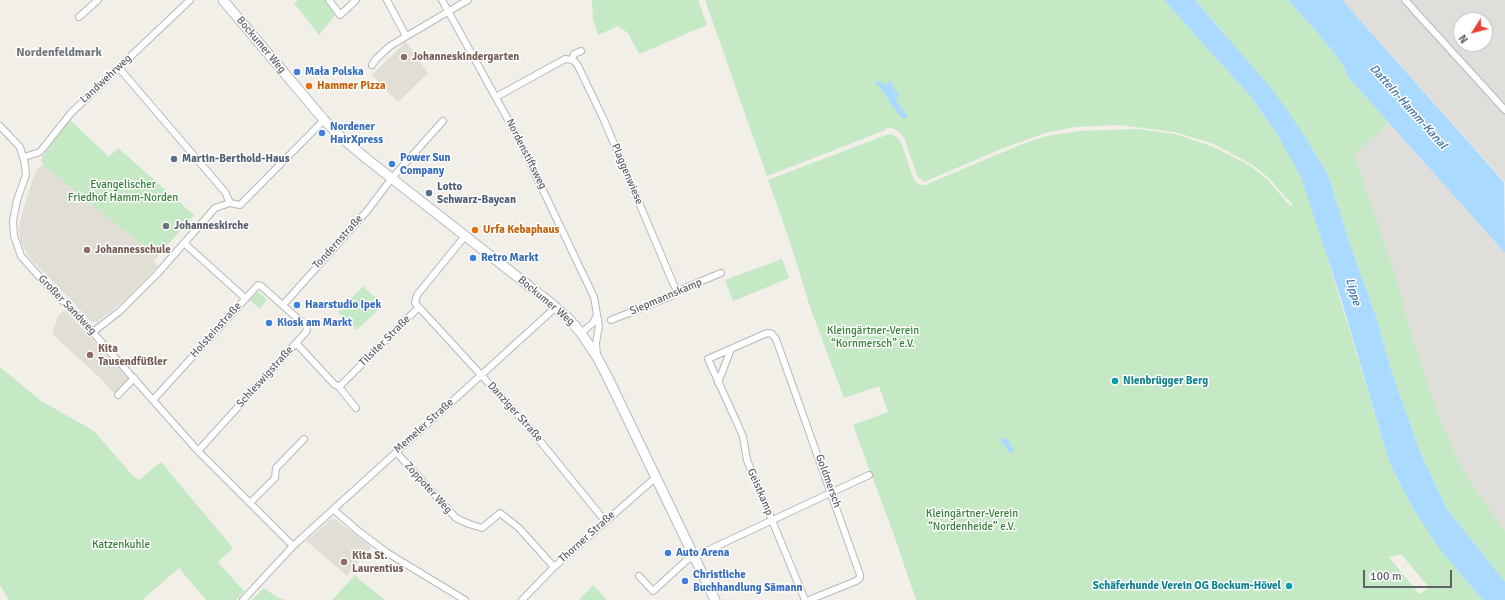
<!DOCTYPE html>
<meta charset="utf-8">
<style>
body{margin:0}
#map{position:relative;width:1505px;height:600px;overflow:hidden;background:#f1efe8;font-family:Signika,sans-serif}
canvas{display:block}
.north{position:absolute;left:1453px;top:12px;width:40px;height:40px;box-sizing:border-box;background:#fff;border:1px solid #bfc1c3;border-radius:50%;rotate:234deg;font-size:11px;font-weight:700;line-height:16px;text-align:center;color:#5f6368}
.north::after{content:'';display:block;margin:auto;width:14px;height:18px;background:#ea4335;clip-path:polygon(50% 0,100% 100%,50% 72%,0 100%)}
.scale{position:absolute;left:1363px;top:570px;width:89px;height:18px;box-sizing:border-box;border:2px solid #5f6368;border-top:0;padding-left:5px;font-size:12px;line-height:14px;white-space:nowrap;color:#5f6368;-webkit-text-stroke:3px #fff;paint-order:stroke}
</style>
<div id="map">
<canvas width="1505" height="600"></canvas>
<div class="north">N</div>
<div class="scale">100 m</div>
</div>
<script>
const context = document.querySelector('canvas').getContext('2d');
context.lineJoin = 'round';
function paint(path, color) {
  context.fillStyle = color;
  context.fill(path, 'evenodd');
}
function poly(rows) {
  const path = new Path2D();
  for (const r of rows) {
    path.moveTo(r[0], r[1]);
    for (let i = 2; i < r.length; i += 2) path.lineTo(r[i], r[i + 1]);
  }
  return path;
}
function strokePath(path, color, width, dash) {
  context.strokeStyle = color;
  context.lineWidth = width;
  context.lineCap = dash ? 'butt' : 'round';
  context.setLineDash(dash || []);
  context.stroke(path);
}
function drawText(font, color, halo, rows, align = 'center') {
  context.font = font + ' Signika,sans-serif';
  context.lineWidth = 3;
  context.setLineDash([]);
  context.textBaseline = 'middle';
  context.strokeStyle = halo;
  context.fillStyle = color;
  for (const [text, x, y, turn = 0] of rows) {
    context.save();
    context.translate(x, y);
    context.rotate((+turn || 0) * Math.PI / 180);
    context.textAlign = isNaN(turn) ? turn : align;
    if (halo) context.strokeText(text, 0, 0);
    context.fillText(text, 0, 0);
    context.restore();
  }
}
const industrial = poly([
 [1342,0,1505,0,1505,182,1376,38],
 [1461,20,1485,20,1485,44,1461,44],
 [1389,123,1505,253,1505,531,1468,479,1456,456,1437,411,1413,340,1396,276,1354,154]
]);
const education = poly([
 [406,42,428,73,398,102,372,75],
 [43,165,157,257,154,261,158,266,123,302,97,322,92,322,88,318,29,257,21,243,19,230,20,220,33,178,37,169],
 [64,311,67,312,129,380,116,395,97,375,52,334,59,314],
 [335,519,371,547,347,576,306,541,330,520]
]);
const green = poly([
 [297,0,325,0,336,14,319,35,294,3],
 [592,0,698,0,707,25,639,54,628,33,618,26,598,35,593,19],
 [705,0,1164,0,1212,54,1247,92,1276,132,1291,157,1301,177,1312,207,1386,451,1392,468,1412,507,1441,551,1483,600,916,600,894,535,853,425,888,412,879,386,844,398,810,307,790,242,768,180,889,134,894,135,898,138,902,145,914,180,919,185,925,185,1020,145,1046,136,1080,131,1137,129,1175,134,1214,147,1249,165,1268,180,1290,206,1293,205,1269,178,1251,164,1214,144,1175,132,1119,125,1074,127,1045,133,1001,149,924,182,918,177,904,138,898,131,889,127,883,131,767,176],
 [1401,554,1427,585,1427,589,1419,594,1389,557],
 [1195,0,1288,0,1315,30,1344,66,1347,76,1389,123,1354,154,1396,276,1413,340,1437,411,1456,456,1468,479,1505,531,1505,582,1447,509,1421,454,1390,367,1378,322,1350,244,1328,175,1306,138,1223,32],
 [70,120,109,157,118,148,194,215,157,257,43,165,41,159,55,139],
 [782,259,789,278,733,301,725,280],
 [363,286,383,305,357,330,338,312],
 [258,292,267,300,260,309,250,300],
 [0,367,41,401,94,431,132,475,139,480,161,462,233,548,218,562,244,591,236,600,206,600,179,568,142,600,9,600,0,585],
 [355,575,360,580,385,600,332,600],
 [593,585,607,600,579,600],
 [264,588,278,598,287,600,252,600]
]);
const water = poly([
 [1164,0,1195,0,1275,93,1306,138,1328,175,1350,244,1378,322,1390,367,1421,454,1447,509,1505,582,1505,600,1483,600,1441,551,1412,507,1392,468,1386,451,1341,299,1301,177,1276,132,1247,92,1212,54],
 [1288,0,1342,0,1504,182,1505,253,1347,76,1344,66,1315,30],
 [875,81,880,81,885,85,891,81,895,91,899,93,896,101,908,117,903,119,890,104,889,100],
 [1001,438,1006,439,1009,441,1014,450,1013,452,1010,453,1008,452,1006,447,1001,443]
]);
const street = poly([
 [329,0,340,15,356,0],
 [387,0,406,36],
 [442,0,516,134,594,297,599,326,596,343,597,355],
 [1405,0,1505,110],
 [79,17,98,0],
 [572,60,574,54,581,51],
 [372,65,376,59,390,46,468,0],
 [119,68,225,192,230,203,240,205,324,120],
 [496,97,565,59,572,60,575,62,578,66,604,120,673,283,678,292],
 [0,126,20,147,25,164,26,175,17,200,13,221,14,236,21,256,44,282,88,327,198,451,293,546],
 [24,157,40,152,71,113,190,0],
 [465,236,417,295,415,303,527,425,605,521],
 [184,243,245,298],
 [283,305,367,211,392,178,443,121],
 [611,320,669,297,685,288,721,273],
 [93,332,120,311,157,274,215,208,230,203],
 [581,333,593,323,597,315],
 [296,343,334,384,339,387,356,408],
 [718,383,731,349],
 [339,387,418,308],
 [118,395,134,378],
 [153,400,258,285,261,286,306,326,307,329,306,332,198,451],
 [396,452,456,518,469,524,482,528,500,513,519,528,554,567],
 [250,503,275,478,276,468,304,439],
 [333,509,357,530,386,552,465,600],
 [639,576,653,591,687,560,869,475],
 [243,600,293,546,556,307],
 [522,600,554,567,655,478],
 [805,600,747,460,743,437,738,425,708,359,767,333,772,334,776,339,860,575,860,578,856,581,809,600]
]);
const secondary = poly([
 [223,0,324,120,342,138,367,159,547,300,569,319,581,333,597,357,607,376,715,600]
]);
const markers = [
 [404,57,4,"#8d6e63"],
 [297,72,4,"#3f7fe0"],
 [309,86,4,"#e8710a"],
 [322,133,4,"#3f7fe0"],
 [174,159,4,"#5c6f8a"],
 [392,164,4,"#3f7fe0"],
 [429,193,4,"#5c6f8a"],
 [166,226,4,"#6b7280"],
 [475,230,4,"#e8710a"],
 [87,250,4,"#8d6e63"],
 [473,258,4,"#3f7fe0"],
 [297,305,4,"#3f7fe0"],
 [269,323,4,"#3f7fe0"],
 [90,355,4,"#8d6e63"],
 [1115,381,4,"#0f9aa8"],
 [668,553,4,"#3f7fe0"],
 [344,562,4,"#8d6e63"],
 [685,581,4,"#3f7fe0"],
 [1289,586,4,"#0f9aa8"]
];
const streetNames = [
 ["Bockumer Weg",261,45,50],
 ["Landwehrweg",106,79,-43],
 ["Nordenstiftsweg",526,154,63],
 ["Plaggenwiese",627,174,67],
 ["Tondernstraße",338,242,-48],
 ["Siepmannskamp",666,297,-23],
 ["Bockumer Weg",546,301,40],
 ["Großer Sandweg",67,305,46],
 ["Holsteinstraße",216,330,-48],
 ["Tilsiter Straße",385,341,-45],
 ["Schleswigstraße",265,377,-48],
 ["Danziger Straße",515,412,48],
 ["Memeler Straße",424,426,-42],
 ["Goldmersch",828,481,70],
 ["Zoppoter Weg",428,488,48],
 ["Geistkamp",760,492,67],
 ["Thorner Straße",587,537,-42]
];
const educationNames = [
 ["Johanneskindergarten",412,57],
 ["Johannesschule",95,250],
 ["Kita",98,349],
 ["Tausendfüßler",98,362],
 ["Kita St.",352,556],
 ["Laurentius",352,569]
];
const shopNames = [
 ["Mała Polska",305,72],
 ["Nordener",330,127],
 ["HairXpress",330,140],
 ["Power Sun",400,158],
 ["Company",400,171],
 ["Retro Markt",481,258],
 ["Haarstudio Ipek",305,305],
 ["Kiosk am Markt",277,323],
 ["Auto Arena",676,553],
 ["Christliche",693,575],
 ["Buchhandlung Sämann",693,588]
];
const foodNames = [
 ["Hammer Pizza",317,86],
 ["Urfa Kebaphaus",483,230]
];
const serviceNames = [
 ["Martin-Berthold-Haus",182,159],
 ["Lotto",437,187],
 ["Schwarz-Baycan",437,200]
];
const parkNames = [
 ["Evangelischer",123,185],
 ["Friedhof Hamm-Norden",123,198],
 ["Kleingärtner-Verein",873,331],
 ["“Kornmersch” e.V.",873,344],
 ["Kleingärtner-Verein",972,514],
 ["“Nordenheide” e.V.",972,527],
 ["Katzenkuhle",121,545]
];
const worshipNames = [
 ["Johanneskirche",174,226]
];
const cultureNames = [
 ["Nienbrügger Berg",1123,381],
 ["Schäferhunde Verein OG Bockum-Hövel",1281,586,"right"]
];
const neighbourhoodNames = [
 ["Nordenfeldmark",59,53]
];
const waterNames = [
 ["Datteln-Hamm-Kanal",1408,107,48],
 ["Lippe",1353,292,73]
];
paint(industrial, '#e0deda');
paint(education, '#e1ded6');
paint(green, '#c5e8c5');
paint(water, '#aadaff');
strokePath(street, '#b5b8bc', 8);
strokePath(secondary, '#b6babf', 11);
strokePath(street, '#fff', 6);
strokePath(secondary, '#fff', 9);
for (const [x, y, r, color] of markers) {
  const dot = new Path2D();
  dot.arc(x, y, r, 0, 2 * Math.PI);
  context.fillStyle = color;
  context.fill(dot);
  strokePath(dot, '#fff', 1.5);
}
drawText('11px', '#5f6368', '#fff', streetNames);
drawText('bold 11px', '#785e54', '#fff', educationNames, 'left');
drawText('bold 11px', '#366cbe', '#fff', shopNames, 'left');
drawText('bold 11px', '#c56008', '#fff', foodNames, 'left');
drawText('bold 11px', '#4e5e75', '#fff', serviceNames, 'left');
drawText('11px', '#348238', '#fff', parkNames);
drawText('bold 11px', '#5b616d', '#fff', worshipNames, 'left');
drawText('bold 11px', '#0d838f', '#fff', cultureNames, 'left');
drawText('bold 12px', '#70757a', '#fff', neighbourhoodNames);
drawText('italic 12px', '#4174aa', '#fff', waterNames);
</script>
